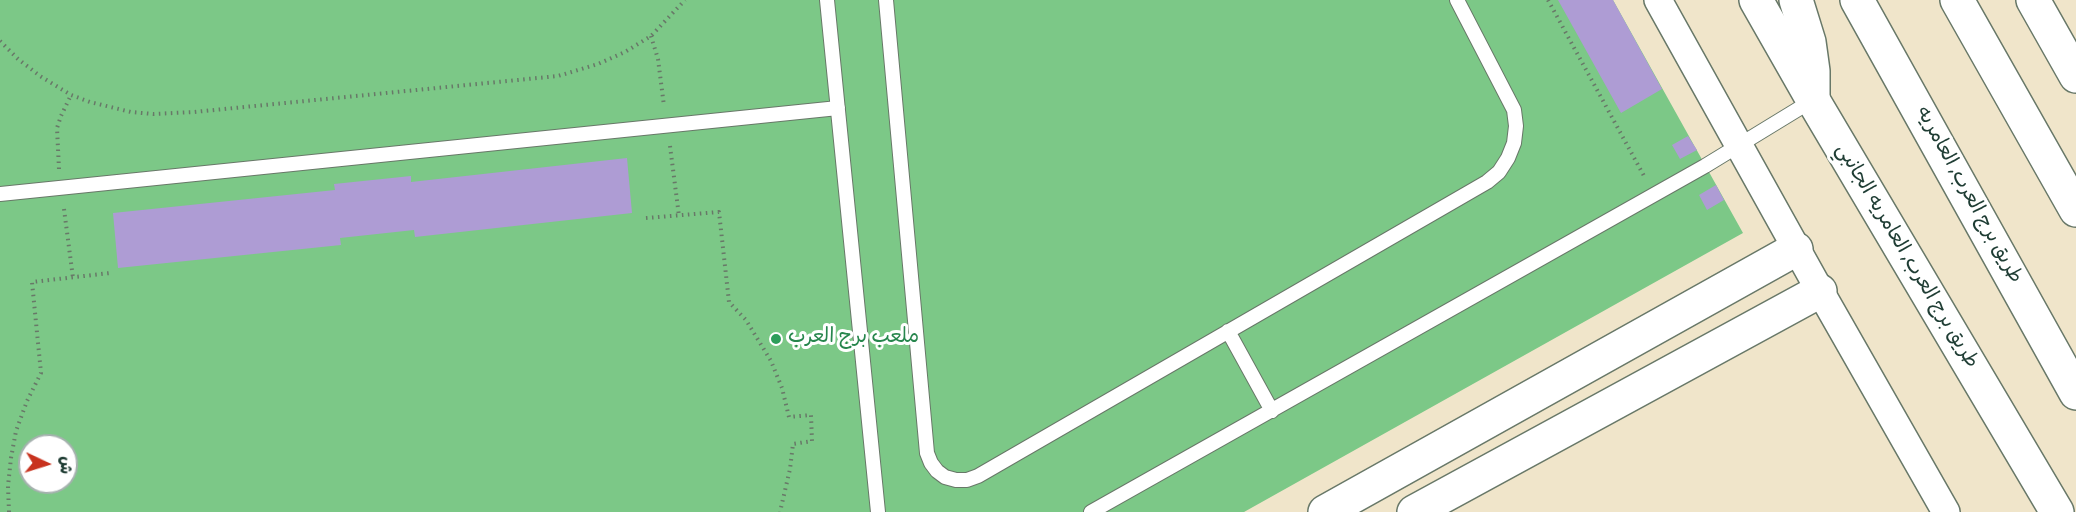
<!DOCTYPE html>
<meta charset="utf-8">
<style>
body{margin:0}
#map{position:relative;width:2076px;height:512px;overflow:hidden;background:#f0e5ca;font-family:Dekko,"Playpen Sans Arabic",sans-serif}
canvas{display:block}
.north{position:absolute;left:18px;top:434px;width:60px;height:60px;box-sizing:border-box;background:#fff;border:2px solid #a5b1ae;border-radius:50%;rotate:94deg;font-size:16px;font-weight:700;line-height:24px;text-align:center;color:#1f3d34}
.north::after{content:'';display:block;margin:auto;width:21px;height:27px;background:#c8321e;clip-path:polygon(50% 0,100% 100%,50% 72%,0 100%)}
</style>
<div id="map">
<canvas width="2076" height="512"></canvas>
<div class="north">ش</div>
</div>
<script>
const context = document.querySelector('canvas').getContext('2d');
context.lineJoin = 'round';
function paint(path, color) {
  context.fillStyle = color;
  context.fill(path, 'evenodd');
}
function poly(rows) {
  const path = new Path2D();
  for (const r of rows) {
    path.moveTo(r[0], r[1]);
    for (let i = 2; i < r.length; i += 2) path.lineTo(r[i], r[i + 1]);
  }
  return path;
}
function strokePath(path, color, width, dash) {
  context.strokeStyle = color;
  context.lineWidth = width;
  context.lineCap = dash ? 'butt' : 'round';
  context.setLineDash(dash || []);
  context.stroke(path);
}
function drawText(font, color, halo, rows, align = 'center') {
  context.font = font + ' Dekko,"Playpen Sans Arabic",sans-serif';
  context.lineWidth = 6;
  context.setLineDash([]);
  context.textBaseline = 'middle';
  context.strokeStyle = halo;
  context.fillStyle = color;
  for (const [text, x, y, turn = 0] of rows) {
    context.save();
    context.translate(x, y);
    context.rotate((+turn || 0) * Math.PI / 180);
    context.textAlign = isNaN(turn) ? turn : align;
    if (halo) context.strokeText(text, 0, 0);
    context.fillText(text, 0, 0);
    context.restore();
  }
}
const green = poly([
 [0,0,1613,0,1743,233,1244,512,0,512],
 [30,446,66,446,66,482,30,482]
]);
const building = poly([
 [1558,0,1613,0,1662,89,1621,113],
 [1688,136,1697,150,1680,159,1672,145],
 [627,158,632,213,415,237,414,230,340,238,341,245,118,268,113,213,335,190,334,184,411,176,411,182],
 [1716,185,1724,200,1707,210,1699,195]
]);
const path = poly([
 [1548,0,1644,176],
 [651,36,658,59,664,106],
 [0,41,18,59,40,76,71,95,90,102,131,112,153,114,194,112,558,76,598,64,625,52,651,36,685,0],
 [670,146,679,216],
 [59,169,57,128,61,116,71,95],
 [64,209,73,278],
 [646,218,719,212,729,302,746,320,771,361,782,388,789,417,811,415,812,441,793,444,790,469,780,512],
 [9,512,8,486,11,458,16,431,27,401,41,373,32,282,110,273]
]);
const lane = poly([
 [827,0,878,512],
 [886,0,927,453,931,463,937,471,945,477,956,480,967,480,978,476,1487,182,1499,172,1508,158,1514,143,1516,126,1514,110,1457,0],
 [0,194,838,108],
 [1228,331,1272,411],
 [1091,512,1705,166,1813,100]
]);
const street = poly([
 [1658,0,1820,291,1946,512]
]);
const secondary = poly([
 [1756,0,1813,100,2057,512],
 [2033,0,2076,76],
 [1325,512,1796,249],
 [1414,512,1820,291]
]);
const highway = poly([
 [1796,0,1809,42,1813,71,1813,100],
 [1857,0,2076,393],
 [1957,0,2076,210]
]);
const markers = [
 [776,339,6,"#2e9e5b"]
];
const streetNames = [
 ["طريق برج العرب, العامريه",1967,196,61],
 ["طريق برج العرب, العامريه الجانبي",1905,257,59]
];
const leisureNames = [
 ["ملعب برج العرب",788,339]
];
paint(green, '#7cc887');
paint(building, '#ae9cd4');
strokePath(lane, '#687868', 16);
strokePath(street, '#687868', 30);
strokePath(secondary, '#687868', 36);
strokePath(highway, '#687868', 36);
strokePath(path, '#687868', 4, [1.5, 4.5]);
strokePath(lane, '#fff', 14);
strokePath(street, '#fff', 27);
strokePath(secondary, '#fff', 33);
strokePath(highway, '#fff', 33);
for (const [x, y, r, color] of markers) {
  const dot = new Path2D();
  dot.arc(x, y, r, 0, 2 * Math.PI);
  context.fillStyle = color;
  context.fill(dot);
  strokePath(dot, '#fff', 2);
}
drawText('20px', '#1f3d34', '#fff', streetNames);
drawText('20px', '#27864d', '#fff', leisureNames, 'left');
</script>
